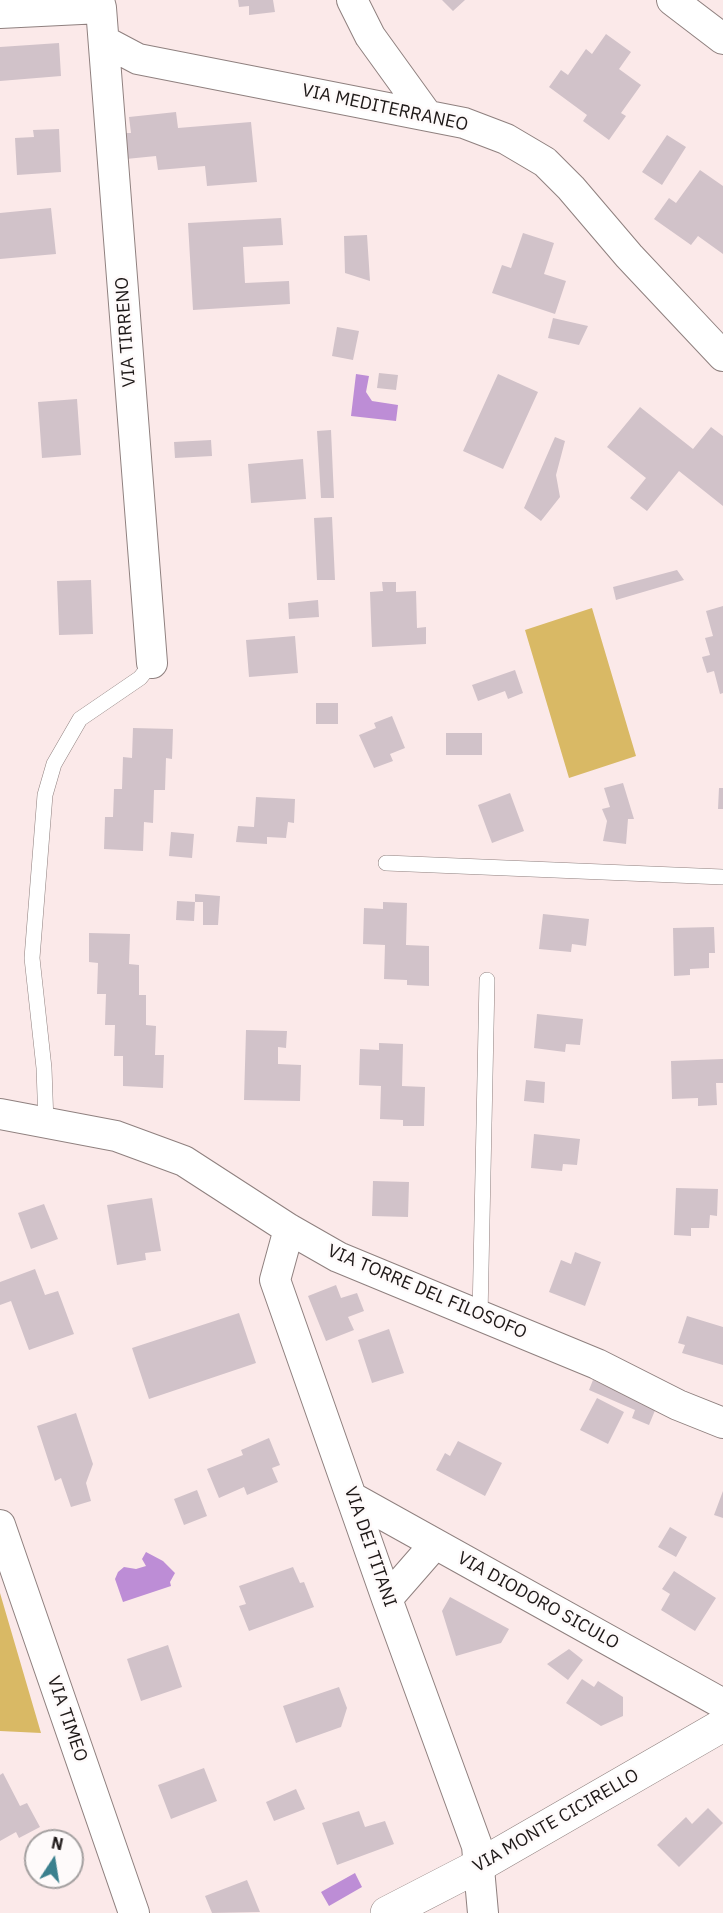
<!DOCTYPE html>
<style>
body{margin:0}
#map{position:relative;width:723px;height:1913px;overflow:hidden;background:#fbe9e9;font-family:"IBM Plex Sans",sans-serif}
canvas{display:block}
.north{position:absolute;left:24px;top:1829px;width:60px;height:60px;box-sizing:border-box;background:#fefafa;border:2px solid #a4a0a0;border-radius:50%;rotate:12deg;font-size:16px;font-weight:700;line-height:24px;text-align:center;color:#1e1918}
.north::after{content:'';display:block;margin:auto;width:21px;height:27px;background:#3b808e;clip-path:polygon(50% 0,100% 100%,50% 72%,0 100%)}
</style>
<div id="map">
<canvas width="723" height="1913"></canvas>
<div class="north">N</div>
</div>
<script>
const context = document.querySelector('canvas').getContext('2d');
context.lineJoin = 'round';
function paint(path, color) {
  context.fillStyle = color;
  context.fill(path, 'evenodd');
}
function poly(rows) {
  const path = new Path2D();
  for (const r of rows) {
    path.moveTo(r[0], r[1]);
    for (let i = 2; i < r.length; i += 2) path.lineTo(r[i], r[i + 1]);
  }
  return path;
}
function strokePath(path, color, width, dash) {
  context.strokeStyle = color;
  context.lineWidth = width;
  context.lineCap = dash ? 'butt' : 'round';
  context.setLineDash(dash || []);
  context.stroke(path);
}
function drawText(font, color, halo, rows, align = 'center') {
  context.font = font + ' "IBM Plex Sans",sans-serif';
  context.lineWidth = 5;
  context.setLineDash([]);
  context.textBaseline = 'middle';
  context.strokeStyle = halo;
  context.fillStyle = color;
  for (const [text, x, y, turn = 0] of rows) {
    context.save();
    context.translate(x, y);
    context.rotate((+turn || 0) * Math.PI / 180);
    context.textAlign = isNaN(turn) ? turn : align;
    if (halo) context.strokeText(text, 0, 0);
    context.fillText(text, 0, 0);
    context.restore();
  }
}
const green = poly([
 [592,608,636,756,569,778,525,630],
 [0,1593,41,1733,0,1731]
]);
const water = poly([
 [356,374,369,376,366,392,372,401,398,405,396,421,351,416],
 [146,1552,163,1561,175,1573,170,1582,171,1586,123,1602,115,1579,118,1572,124,1567,136,1569,146,1566,142,1559],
 [355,1873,362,1887,329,1906,321,1892]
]);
const building = poly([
 [238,0,273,0,275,12,249,15,249,6,239,7],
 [442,0,465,0,453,11],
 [606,34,631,52,619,69,641,85,621,113,626,116,609,140,583,121,587,115,549,87,561,70,568,75,586,49,592,54],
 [59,43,61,76,0,81,0,47],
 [176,112,178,128,251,122,257,182,207,186,205,166,158,170,156,156,126,159,123,133,131,133,129,117],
 [59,129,61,172,17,175,15,138,34,137,33,130],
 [667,135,686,147,662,185,642,172],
 [700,170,723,186,723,254,698,236,691,245,654,219,669,198,676,203],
 [51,208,56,254,0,259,0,213],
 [281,218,283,245,243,247,245,283,289,281,290,304,193,310,188,223],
 [523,233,554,243,544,274,566,281,555,314,492,293,502,265,511,268],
 [367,235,370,281,345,273,344,236],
 [553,318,588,326,579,345,548,338],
 [337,327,359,331,353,360,332,356],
 [379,373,398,375,396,390,377,388],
 [498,374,538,392,503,469,463,451],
 [77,399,81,455,42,458,38,402],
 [640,407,693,449,711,427,723,436,723,506,679,471,647,511,630,498,646,478,607,447],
 [331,430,334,498,321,498,317,431],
 [555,437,565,441,556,475,560,497,541,521,524,508],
 [211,440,212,456,175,458,174,442],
 [303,459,306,499,251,503,248,464],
 [332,517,335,580,317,580,314,518],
 [677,570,684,580,616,600,613,587],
 [91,580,93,634,59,635,57,581],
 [382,582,396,582,396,592,416,591,417,628,426,627,426,644,372,647,370,592,383,591],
 [318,600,319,617,289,619,288,603],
 [723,606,723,693,720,694,714,671,707,673,702,657,710,655,705,638,713,636,706,611],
 [295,636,298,673,249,677,246,640],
 [515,670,523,693,508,699,505,691,478,701,472,685],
 [316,703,338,703,338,724,316,724],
 [392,716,405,748,390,754,393,761,374,768,359,735,376,728,374,723],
 [133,728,173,729,172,759,166,758,165,790,154,790,153,823,144,822,143,851,104,849,105,817,113,817,114,789,122,789,123,757,132,758],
 [446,733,482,733,482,755,446,755],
 [623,783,634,819,628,819,626,844,603,841,607,821,602,809,610,807,604,788],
 [719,788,723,788,723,809,718,809],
 [510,793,524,831,492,843,478,805],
 [256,797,295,799,294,823,288,822,286,838,267,837,267,844,236,842,238,826,254,827],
 [171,832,194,834,192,858,169,856],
 [195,894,220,896,218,925,203,925,203,902,195,902],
 [177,901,195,902,194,921,176,920],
 [383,902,407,903,406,945,429,946,429,986,407,985,407,980,384,979,385,945,363,944,364,908,383,909],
 [543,914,589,919,586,946,572,944,571,952,539,949],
 [714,927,715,953,709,953,709,968,690,969,690,975,674,976,673,928],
 [89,933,130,934,129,964,139,965,139,995,146,995,146,1025,156,1026,155,1055,164,1055,163,1088,123,1086,123,1056,114,1056,115,1025,105,1025,106,994,97,994,98,963,89,962],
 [537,1014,583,1019,580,1045,566,1044,565,1052,534,1048],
 [246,1030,287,1031,286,1048,278,1047,278,1064,301,1065,300,1101,244,1100],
 [379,1043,403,1044,402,1086,425,1087,424,1126,403,1126,403,1120,380,1119,381,1086,359,1085,360,1049,379,1050],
 [723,1059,723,1083,716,1083,717,1105,698,1106,698,1098,672,1099,671,1061],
 [526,1080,545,1082,544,1103,524,1101],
 [534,1134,580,1139,577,1165,563,1164,562,1171,531,1168],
 [373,1181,409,1182,408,1217,372,1216],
 [676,1188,718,1189,717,1216,710,1215,709,1228,691,1228,691,1236,674,1235],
 [152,1198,161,1251,145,1253,146,1260,117,1265,107,1205],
 [44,1204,58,1239,31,1249,18,1213],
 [575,1252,601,1262,585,1306,549,1292,561,1260,571,1264],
 [35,1269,45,1295,58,1291,74,1334,29,1350,11,1301,0,1305,0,1282],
 [336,1285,341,1298,357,1293,364,1311,348,1317,354,1330,326,1341,308,1296],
 [239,1313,256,1363,149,1399,132,1348],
 [687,1316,723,1327,723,1365,682,1353,685,1345,678,1343],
 [389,1329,404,1373,372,1383,358,1340],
 [593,1380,656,1408,649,1425,632,1418,635,1410,589,1390],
 [597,1398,624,1412,608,1444,580,1430],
 [76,1413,93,1464,86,1483,91,1501,71,1507,61,1478,55,1481,37,1426],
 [269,1438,280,1465,272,1468,278,1482,247,1495,244,1487,219,1498,207,1469,243,1455,241,1450],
 [458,1441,502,1463,485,1496,436,1470,445,1453,450,1456],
 [197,1490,207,1516,184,1525,174,1499],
 [723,1491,723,1518,714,1515],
 [670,1527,687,1537,676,1557,658,1547],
 [293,1567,300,1583,304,1582,314,1607,249,1631,239,1606,246,1604,239,1586],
 [674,1571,716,1598,695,1631,661,1610,670,1594,662,1589],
 [450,1597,509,1629,501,1643,456,1656,442,1611],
 [168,1645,182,1687,141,1701,127,1659],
 [569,1649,583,1660,568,1680,547,1664],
 [582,1679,594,1687,598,1681,623,1697,623,1716,601,1726,566,1703],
 [339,1687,347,1708,341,1727,296,1743,283,1706],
 [204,1768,217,1801,171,1819,158,1785],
 [3,1773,20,1806,27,1803,40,1827,19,1838,16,1832,0,1841,0,1775],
 [296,1789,305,1809,274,1821,266,1802],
 [708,1808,723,1823,679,1867,657,1845,686,1817,692,1824],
 [359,1811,365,1827,385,1821,394,1844,337,1865,322,1823],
 [247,1880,260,1912,212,1913,205,1896]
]);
const lane = poly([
 [386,863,723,877],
 [46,1123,44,1068,32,958,45,795,54,764,80,719,140,678,152,663],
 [480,1316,487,980]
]);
const street = poly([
 [99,0,101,8,152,663],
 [352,0,370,36,427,115],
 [672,0,723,39],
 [0,13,101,8],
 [104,41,138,59,464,123,506,139,545,162,571,188,629,256,723,356],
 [0,1114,116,1136,184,1161,289,1229,338,1257,597,1364,678,1405,723,1423],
 [289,1229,275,1280,387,1599,477,1846,483,1913],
 [353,1498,723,1704],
 [0,1525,134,1913],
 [387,1599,435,1544]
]);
const secondary = poly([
 [387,1913,480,1865,723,1725]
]);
const streetNames = [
 ["VIA MEDITERRANEO",385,108,12],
 ["VIA TIRRENO",126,332,-94],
 ["VIA TORRE DEL FILOSOFO",427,1292,23],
 ["VIA DEI TITANI",370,1547,71],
 ["VIA DIODORO SICULO",538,1601,29],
 ["VIA TIMEO",67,1719,71],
 ["VIA MONTE CICIRELLO",556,1821,-30]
];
paint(green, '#d9b965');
paint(water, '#bd8dd6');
paint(building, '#d1c2c9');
strokePath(lane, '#8f807f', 16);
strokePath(street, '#8f807f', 32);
strokePath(secondary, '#8f807f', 34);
strokePath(lane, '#fff', 15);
strokePath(street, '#fff', 30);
strokePath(secondary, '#fff', 33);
drawText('18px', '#1e1918', '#fefafa', streetNames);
</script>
